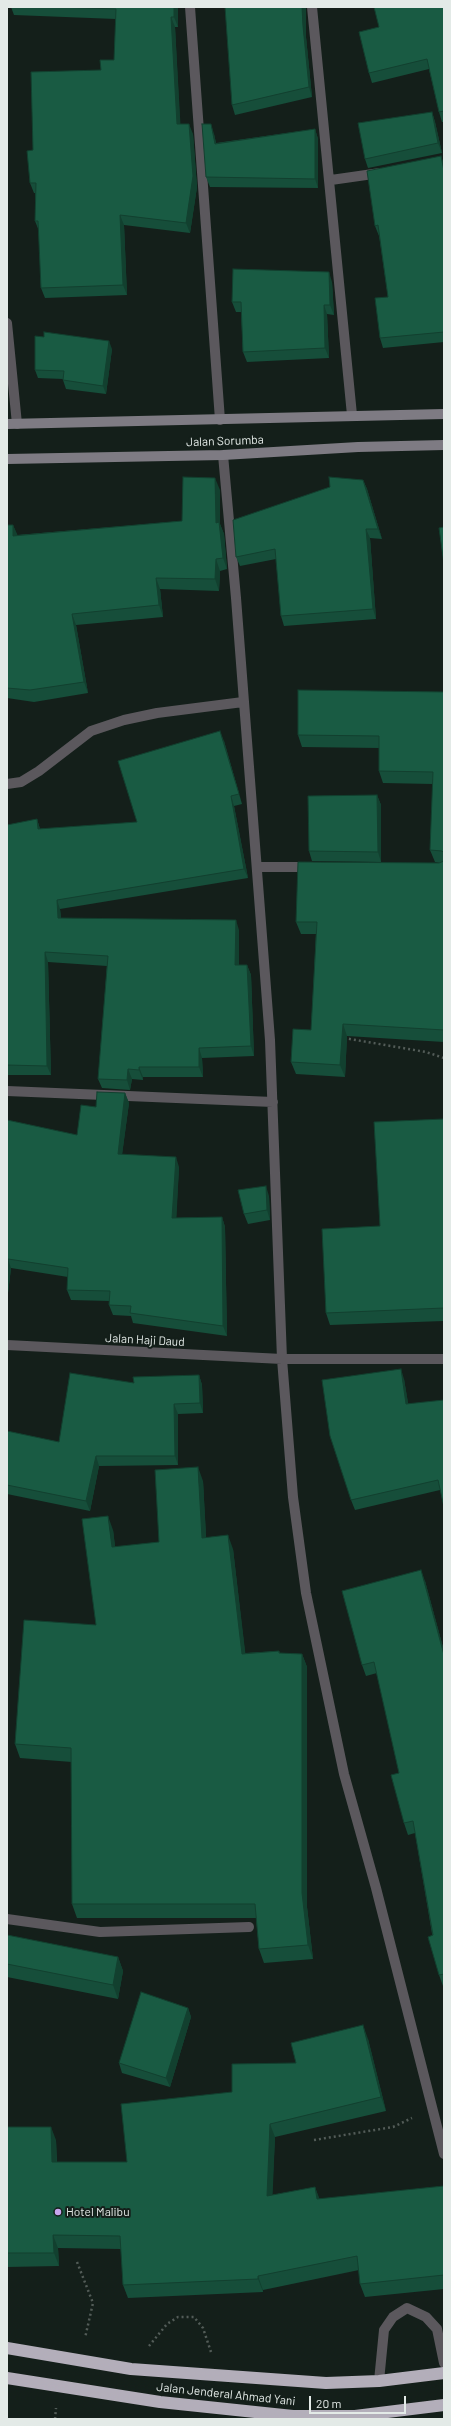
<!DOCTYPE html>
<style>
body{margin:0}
#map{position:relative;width:451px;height:2426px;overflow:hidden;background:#141f1a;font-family:Barlow,sans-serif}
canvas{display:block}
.frame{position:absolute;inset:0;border:8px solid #e3eae7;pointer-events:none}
.scale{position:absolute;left:309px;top:2396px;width:97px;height:18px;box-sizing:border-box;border:2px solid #e3eae7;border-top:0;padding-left:5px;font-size:12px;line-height:14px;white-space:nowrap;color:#e3eae7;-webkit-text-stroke:3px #141f1a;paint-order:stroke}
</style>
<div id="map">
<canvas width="451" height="2426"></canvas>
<div class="frame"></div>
<div class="scale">20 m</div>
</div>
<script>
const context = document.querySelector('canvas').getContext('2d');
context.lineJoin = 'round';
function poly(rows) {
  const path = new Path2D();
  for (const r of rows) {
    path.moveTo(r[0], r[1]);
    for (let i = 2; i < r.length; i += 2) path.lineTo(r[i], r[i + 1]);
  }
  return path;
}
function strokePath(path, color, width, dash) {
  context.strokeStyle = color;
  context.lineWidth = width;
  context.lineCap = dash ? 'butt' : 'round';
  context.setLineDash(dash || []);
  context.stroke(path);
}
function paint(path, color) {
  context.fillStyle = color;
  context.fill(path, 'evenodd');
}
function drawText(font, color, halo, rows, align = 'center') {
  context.font = font + ' Barlow,sans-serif';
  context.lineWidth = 4;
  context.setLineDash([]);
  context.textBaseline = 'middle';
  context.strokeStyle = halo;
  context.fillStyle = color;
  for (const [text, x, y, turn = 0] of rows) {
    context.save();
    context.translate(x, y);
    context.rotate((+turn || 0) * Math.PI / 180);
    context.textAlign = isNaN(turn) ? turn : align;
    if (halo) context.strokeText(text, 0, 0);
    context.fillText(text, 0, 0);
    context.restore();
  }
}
const path = poly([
 [344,1038,426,1052,444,1058],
 [314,2140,393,2127,412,2118],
 [77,2262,93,2303,85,2338],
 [149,2346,167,2324,178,2317,194,2317,203,2328,211,2352],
 [55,2419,56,2408]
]);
const lane = poly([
 [7,1919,100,1932,249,1927],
 [379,2381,384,2330,393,2317,407,2308,426,2317,437,2329,444,2363]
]);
const street = poly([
 [190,7,220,420],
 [312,7,352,415],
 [331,180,380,173],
 [7,323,17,424],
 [223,455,236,598,270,1040,282,1359,293,1497,306,1593,344,1774,376,1888,444,2154],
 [7,784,21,782,39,771,91,731,124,720,157,713,243,702],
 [257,867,311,867],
 [7,1091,273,1102],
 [7,1345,282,1359,444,1359]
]);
const secondary = poly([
 [7,424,444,414],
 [7,459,223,455,358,447,444,445]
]);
const highway = poly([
 [7,2348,131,2369,326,2383,379,2381,444,2373],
 [7,2378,160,2402,293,2416,355,2416,444,2405]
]);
const wall = poly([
 [11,7,178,7,178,27,175,27,180,124,193,134,197,187,190,233,124,225,127,295,45,298,41,288,39,231,35,221,35,193,34,193,30,183,33,150,101,70,114,60,116,19,14,15],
 [444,7,444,122,442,122,439,112,429,69,372,83,369,73,379,27],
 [306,37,312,97,235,115,232,105],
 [432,112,435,122,442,153,368,168,365,159],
 [315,129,318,139,318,188,210,187,206,177,214,134,216,143],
 [441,156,444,165,444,342,383,348,380,338,388,297,379,235,379,236,375,226],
 [332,282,334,315,327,314,329,358,247,362,243,352,241,312,236,312,232,302],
 [112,349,106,394,66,389,63,380,63,379,38,378,35,370],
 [363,480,367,489,382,539,370,538,376,619,284,626,281,616,276,559,240,566,236,557,330,487],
 [220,490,220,524,224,534,227,569,220,571,219,591,160,589,163,617,76,625,88,693,34,702,7,698,7,525,13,525,17,535,182,521],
 [444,692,444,1042,347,1036,345,1077,296,1074,291,1062,311,1030,316,934,301,934,296,922,440,863,435,862,430,850,433,784,383,783,379,771,379,748,302,747,298,735],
 [224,741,242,804,234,806,248,878,60,909,61,918,239,930,239,965,247,965,251,975,254,1056,202,1058,203,1077,143,1077,143,1080,132,1079,130,1090,102,1088,98,1079,107,966,48,962,51,1075,7,1075,7,825,37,819,40,829,137,822],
 [377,795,381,805,381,862,312,861,309,851],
 [125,1093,129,1103,122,1154,179,1167,176,1218,222,1217,225,1227,227,1336,133,1323,131,1316,113,1315,109,1305,110,1301,71,1300,67,1290,68,1277,11,1268,8,1293,7,1293,7,1120,77,1135,96,1107],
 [444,1119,444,1321,330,1325,326,1313,380,1226],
 [269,1196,270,1220,248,1224,244,1214],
 [199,1375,202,1385,203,1413,178,1414,178,1465,99,1466,90,1511,7,1494,7,1431,59,1442,134,1383],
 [404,1379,408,1404,444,1400,440,1490,355,1510,351,1500],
 [203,1481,206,1538,233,1549,245,1653,279,1651,280,1653,302,1654,307,1667,307,1907,313,1959,264,1963,259,1949,256,1918,77,1918,72,1904,72,1762,20,1758,15,1744,96,1625,113,1530,115,1547,159,1542],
 [425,1581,444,1651,444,1986,443,1986,439,1975,415,1833,408,1835,404,1823,399,1773,377,1673,366,1676,362,1665],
 [7,1935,118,1957,123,1971,118,1999,7,1977],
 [188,2008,191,2017,170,2087,122,2073,119,2063],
 [368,2039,386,2111,275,2137,272,2195,315,2187,319,2199,444,2186,444,2289,365,2297,360,2284,359,2270,263,2290,263,2292,128,2298,123,2285,121,2249,58,2248,59,2266,7,2267,7,2127,56,2140,57,2162,127,2162,232,2092,296,2063]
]);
const shadedWall = poly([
 [174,7,178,7,178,27,174,17],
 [302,7,306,7,306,37,312,97,309,87,303,26],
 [171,17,175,27,181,134,177,124],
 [432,112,435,122,442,153,438,143],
 [189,124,193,134,197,187,190,233,186,223],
 [211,124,214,134,218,153,215,144],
 [315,129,318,139,318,188,315,179],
 [441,156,444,165,444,171],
 [120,215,124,225,127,295,123,285],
 [329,272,332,282,334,315,330,305],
 [324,305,327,314,329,358,325,348],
 [109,341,112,349,106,394,103,386],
 [215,478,220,490,220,524,224,534,227,569,223,558,216,523],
 [363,480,367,489,382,539,378,529],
 [13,525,18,536,13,536],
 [366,529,370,538,376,619,373,609],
 [216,559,220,571,219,591,215,579],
 [156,578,160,589,163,617,159,605],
 [72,614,76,625,88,693,84,682],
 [220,731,224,741,242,804,239,794],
 [377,795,381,805,381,862,378,852],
 [231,796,234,806,248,878,244,869],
 [37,819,40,829,38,829],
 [57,900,60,909,62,928,58,918],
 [236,920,239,930,239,975,235,965],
 [45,952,48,962,51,1075,47,1066],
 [247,965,251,975,254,1056,251,1046],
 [343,1024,347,1036,345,1077,340,1065],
 [199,1048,202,1058,203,1077,199,1067],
 [139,1067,143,1077,143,1080,139,1070],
 [128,1069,132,1079,130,1090,127,1080],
 [125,1093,129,1103,121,1163,118,1154],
 [176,1157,179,1167,176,1227,172,1218],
 [266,1186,269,1196,270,1220,267,1210],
 [222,1217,225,1227,227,1336,223,1326],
 [8,1259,11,1268,8,1293,7,1292,7,1264],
 [401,1369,404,1379,410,1414,406,1404],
 [199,1375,202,1385,203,1413,200,1403],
 [174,1404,178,1414,178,1465,175,1456],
 [96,1456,99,1466,90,1511,86,1501],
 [198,1467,203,1481,207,1552,202,1538],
 [108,1516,113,1530,117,1561,112,1547],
 [228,1535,233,1549,247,1667,242,1654],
 [421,1570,425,1581,444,1651,444,1655],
 [302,1654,307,1667,307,1907,313,1959,308,1945,302,1893],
 [118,1957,123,1971,118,1999,113,1985],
 [188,2008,191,2017,170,2087,166,2078],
 [363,2025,368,2039,386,2111,381,2097],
 [270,2124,275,2137,272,2210,267,2196],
 [51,2127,56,2140,57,2175,52,2162],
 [315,2187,320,2200,317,2199],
 [53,2235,58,2248,59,2266,54,2253],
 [258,2276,263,2290,263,2292,258,2279]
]);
const building = poly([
 [58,7,174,7,174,17,171,17,177,124,189,124,193,176,186,223,120,215,123,285,41,288,38,221,35,221,36,183,30,183,27,151,33,150,31,72,101,70,100,60,114,60,116,9,58,7],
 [225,7,302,7,303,26,309,87,232,105,225,7],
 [374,7,444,7,444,111,439,112,427,59,369,73,359,32,379,27,374,7],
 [432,112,438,143,365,159,358,123,432,112],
 [202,124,211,124,215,144,315,129,315,179,206,177,202,124],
 [441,156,444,171,444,332,380,338,375,298,388,297,378,225,375,226,367,171,441,156],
 [233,269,329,272,330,305,324,305,325,348,243,352,241,302,232,302,233,269],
 [44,332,109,341,103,386,63,380,64,371,35,370,35,336,44,337,44,332],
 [183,477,215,478,216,523,219,522,223,558,216,559,215,579,156,578,159,605,72,614,84,682,30,690,7,688,7,525,13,525,13,536,182,521,183,477],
 [329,477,363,480,378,529,366,529,373,609,281,616,275,549,236,557,233,520,330,487,329,477],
 [444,527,444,564,439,528,444,527],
 [298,690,444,692,444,853,442,851,430,850,433,772,379,771,379,736,298,735,298,690],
 [220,731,239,794,231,796,244,869,57,900,58,918,236,920,235,965,247,965,251,1046,199,1048,199,1067,139,1067,139,1070,128,1069,127,1080,98,1079,108,956,45,952,47,1066,7,1065,7,825,37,819,38,829,137,822,118,761,220,731],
 [377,795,378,852,309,851,308,796,377,795],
 [444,861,444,1030,343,1024,340,1065,291,1062,293,1029,311,1030,317,922,296,922,298,862,439,863,444,861],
 [97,1092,125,1093,118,1154,176,1157,172,1218,222,1217,223,1326,130,1313,131,1306,109,1305,110,1291,67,1290,68,1268,8,1259,7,1264,7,1120,77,1135,81,1105,96,1107,97,1092],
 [444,1119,444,1308,326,1313,322,1229,380,1226,374,1122,444,1119],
 [266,1186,267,1210,244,1214,238,1190,266,1186],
 [401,1369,406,1404,444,1400,444,1507,438,1480,351,1500,330,1436,322,1380,401,1369],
 [70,1373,134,1383,133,1377,199,1375,200,1403,174,1404,175,1456,96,1456,86,1501,7,1485,7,1431,59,1442,70,1373],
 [198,1467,202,1538,228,1535,242,1654,279,1651,279,1653,302,1654,302,1893,308,1945,259,1949,255,1904,72,1904,71,1748,15,1744,24,1620,96,1625,82,1519,108,1516,112,1547,159,1542,155,1470,198,1467],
 [421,1570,444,1655,444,1974,439,1975,428,1937,433,1935,413,1821,404,1823,391,1775,399,1773,374,1662,362,1665,342,1591,421,1570],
 [7,1935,118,1957,113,1985,7,1964,7,1935],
 [141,1992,188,2008,166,2078,119,2063,141,1992],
 [363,2025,381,2097,270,2124,267,2196,315,2187,317,2199,444,2186,444,2275,360,2284,357,2256,258,2276,258,2279,123,2285,120,2236,53,2235,54,2253,7,2253,7,2127,51,2127,52,2162,127,2162,121,2104,232,2092,232,2064,296,2063,291,2043,363,2025]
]);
const markers = [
 [58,2212,4,"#c8a5ee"]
];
const streetNames = [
 ["Jalan Sorumba",225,441,-2],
 ["Jalan Haji Daud",145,1340,3],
 ["Jalan Jenderal Ahmad Yani",226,2394,6]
];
const poiNames = [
 ["Hotel Malibu",66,2212]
];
strokePath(path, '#535c58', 2.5, [2, 3]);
strokePath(lane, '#5b585d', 10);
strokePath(street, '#5b585d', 10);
strokePath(secondary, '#7e7b83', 10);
strokePath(highway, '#b3aeba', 12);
paint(wall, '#164e3a');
paint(shadedWall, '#12402f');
paint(building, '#195b43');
strokePath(building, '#12402f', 1);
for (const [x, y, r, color] of markers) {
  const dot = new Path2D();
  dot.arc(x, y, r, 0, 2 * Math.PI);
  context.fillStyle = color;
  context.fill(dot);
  strokePath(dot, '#141f1a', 1.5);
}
drawText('12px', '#e3eae7', '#141f1a', streetNames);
drawText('12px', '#e3eae7', '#141f1a', poiNames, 'left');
</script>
